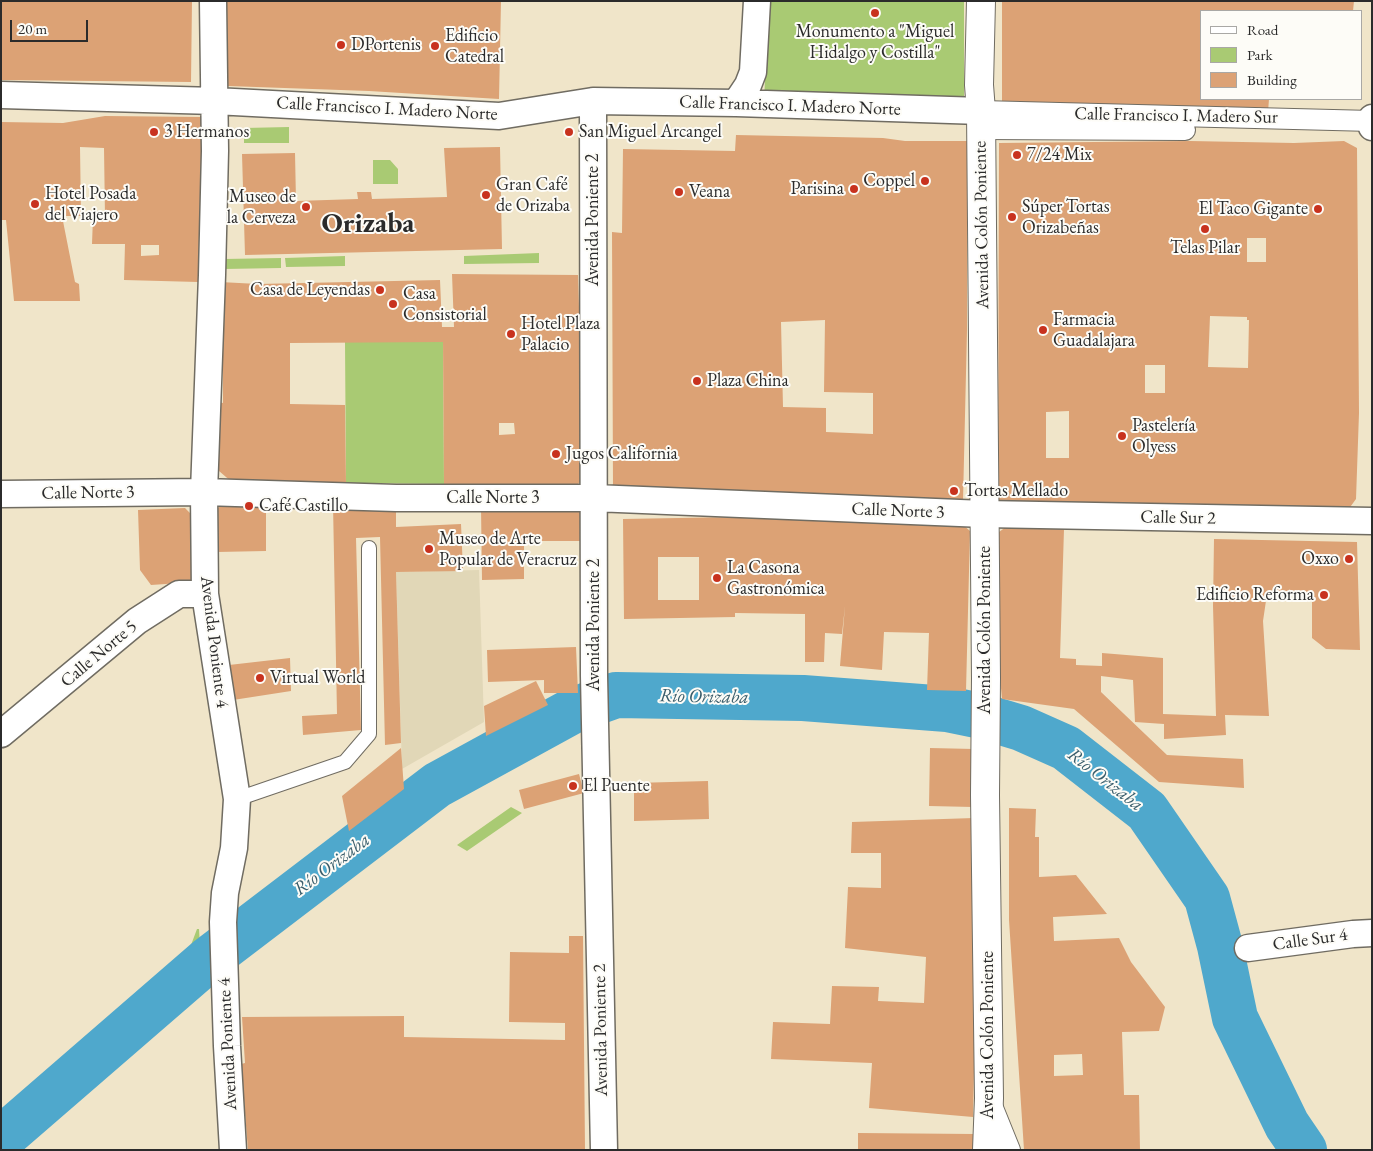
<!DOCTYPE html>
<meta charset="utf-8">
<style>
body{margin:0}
#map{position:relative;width:1373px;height:1151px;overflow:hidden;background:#f0e5c9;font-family:"EB Garamond",serif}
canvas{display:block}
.frame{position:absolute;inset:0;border:2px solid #2b2b2b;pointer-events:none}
.legend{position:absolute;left:1200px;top:10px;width:162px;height:90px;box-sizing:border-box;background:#fdfcf7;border:1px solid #a9a8a5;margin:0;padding:6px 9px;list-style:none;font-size:15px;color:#2b2b2b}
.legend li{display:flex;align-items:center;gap:10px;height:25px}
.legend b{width:25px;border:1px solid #a9a8a5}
.scale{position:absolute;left:10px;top:20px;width:78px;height:22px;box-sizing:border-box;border:2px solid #2b2b2b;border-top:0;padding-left:6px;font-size:15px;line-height:18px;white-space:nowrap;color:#2b2b2b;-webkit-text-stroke:4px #fdfcf7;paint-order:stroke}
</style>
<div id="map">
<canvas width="1373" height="1151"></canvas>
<div class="frame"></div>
<ul class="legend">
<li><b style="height:6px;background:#fff"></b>Road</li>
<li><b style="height:14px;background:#a9ca73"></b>Park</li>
<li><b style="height:14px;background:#dca275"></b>Building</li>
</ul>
<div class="scale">20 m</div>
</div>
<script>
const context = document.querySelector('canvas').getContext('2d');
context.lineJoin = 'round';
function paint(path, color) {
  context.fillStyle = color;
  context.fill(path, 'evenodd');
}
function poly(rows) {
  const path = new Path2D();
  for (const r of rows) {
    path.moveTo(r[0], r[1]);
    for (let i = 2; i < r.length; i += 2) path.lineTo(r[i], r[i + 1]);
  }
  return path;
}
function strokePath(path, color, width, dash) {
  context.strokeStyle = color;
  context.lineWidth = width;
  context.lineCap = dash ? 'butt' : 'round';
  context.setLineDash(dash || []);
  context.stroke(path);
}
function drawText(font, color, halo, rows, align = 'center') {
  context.font = font + ' "EB Garamond",serif';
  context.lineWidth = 4;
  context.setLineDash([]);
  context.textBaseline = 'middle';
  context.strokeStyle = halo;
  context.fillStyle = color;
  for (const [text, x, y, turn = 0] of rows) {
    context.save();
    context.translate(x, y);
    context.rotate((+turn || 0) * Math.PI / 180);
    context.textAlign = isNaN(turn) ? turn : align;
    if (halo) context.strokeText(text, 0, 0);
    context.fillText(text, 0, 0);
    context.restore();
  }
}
const built = poly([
 [479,570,484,722,402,769,396,572]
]);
const green = poly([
 [769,1,964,1,964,100,764,100],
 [289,127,289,143,244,143,244,128],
 [373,160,390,160,398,169,398,184,373,184],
 [539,253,539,263,464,264,464,256],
 [345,256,345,266,286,267,285,258],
 [281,258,281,268,224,269,224,259],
 [345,342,443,342,444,484,346,483],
 [511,807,522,813,467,851,457,845],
 [197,929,199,929,202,979,200,980,192,963,196,962,195,944,191,945]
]);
const river = poly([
 [1,1139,210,958,437,785,574,710,616,695,803,698,947,709,981,716,1021,728,1066,748,1147,811,1207,898,1220,946,1235,1018,1287,1125,1304,1150]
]);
const building = poly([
 [1,1,192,1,191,82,1,80],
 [226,1,501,1,499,99,369,91,228,86],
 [1002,1,1354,1,1353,11,1202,11,1202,99,1269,99,1268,112,1002,108],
 [105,116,203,117,203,168,198,282,124,280,125,244,92,244,93,217,105,217,104,148,80,147,81,216,62,216,75,282,79,284,80,301,14,301,6,220,1,220,1,122,63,123],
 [141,245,159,245,159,255,141,256],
 [736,135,883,138,905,141,967,141,967,330,963,501,613,489,612,232,622,233,623,149,735,151],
 [825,320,824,392,873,393,873,434,826,432,826,408,783,407,781,322],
 [1190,141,1294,143,1344,141,1357,148,1359,413,1356,499,1348,510,1203,505,998,506,999,143],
 [1247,238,1266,238,1266,262,1247,262],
 [1210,316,1247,317,1247,320,1249,320,1248,368,1208,367],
 [1145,365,1165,365,1165,393,1145,393],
 [1069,411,1069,458,1046,458,1046,412],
 [500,147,502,249,245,255,242,154,295,153,296,201,358,199,357,192,371,192,372,199,447,197,444,148],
 [452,274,578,275,582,403,582,480,577,485,444,484,443,342,290,343,290,404,345,405,346,483,233,483,219,471,218,402,223,403,223,343,220,343,220,282,258,284,440,280,442,327,454,327],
 [499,423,514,423,515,434,499,435],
 [266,499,266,551,217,552,216,511,224,500],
 [333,504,396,505,396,527,461,524,463,571,396,572,401,743,385,745,380,537,356,538,361,730,303,735,302,716,337,714],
 [481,507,589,507,590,541,524,541,524,579,482,580],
 [185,508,195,518,195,582,151,585,140,570,138,510],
 [734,517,962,524,970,531,966,691,927,690,929,633,884,632,882,670,840,666,845,606,842,634,825,633,824,662,805,662,805,614,735,613,735,617,624,619,623,519],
 [658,557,699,557,699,600,658,600],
 [1010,524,1064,529,1060,658,1076,659,1076,665,1102,666,1102,653,1163,658,1163,714,1216,716,1213,606,1214,539,1357,542,1360,650,1326,649,1312,638,1312,595,1267,594,1263,621,1269,716,1225,715,1226,735,1164,739,1164,724,1135,722,1133,680,1101,676,1101,692,1167,755,1243,759,1244,788,1159,782,1074,709,1002,699,998,655,999,532],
 [576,647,578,693,544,693,544,680,488,682,487,650],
 [290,658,291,691,233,700,229,665],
 [536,681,548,705,486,736,484,706],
 [401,748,404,789,349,831,342,796],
 [930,748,974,749,973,807,929,806],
 [579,774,584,793,524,809,519,790],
 [708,781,709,819,634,821,634,783],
 [1009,808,1036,809,1035,837,1039,837,1039,877,1076,875,1107,914,1053,917,1054,941,1119,938,1131,962,1165,1007,1159,1031,1122,1032,1124,1095,1139,1095,1140,1150,1024,1150,1009,920],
 [1082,1054,1083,1075,1054,1076,1054,1055],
 [974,818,975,1028,973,1117,869,1108,872,1063,771,1059,773,1022,830,1024,832,986,879,987,878,1001,924,1003,926,957,845,948,848,887,881,888,881,853,851,853,852,822],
 [569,936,583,936,585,1150,248,1150,241,1064,245,1063,242,1017,404,1016,404,1037,565,1040,565,1023,509,1022,510,952,569,953],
 [858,1133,974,1134,974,1150,858,1150]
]);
const service = poly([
 [237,799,345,762,369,734,369,548]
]);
const pedestrian = poly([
 [981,111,1372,121],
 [981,129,1185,130],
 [991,1103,1010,1150]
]);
const minor = poly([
 [213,1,215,151,212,275,204,492,205,594,237,799,234,848,225,893,223,922,227,1046,233,1150],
 [1,95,215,101,499,116,593,101,736,103,981,111],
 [593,101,594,676,604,1150],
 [736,103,748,85,753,72,757,1],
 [1372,118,1372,127],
 [1,494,204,492,396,498,594,498,984,514,1372,521],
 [1,734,137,621,179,594,205,594],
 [1248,948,1353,934,1372,933]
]);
const tertiary = poly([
 [981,1,979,85,981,111,986,678,985,795,989,1098,987,1150]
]);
const markers = [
 [875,13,5,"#c8321e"],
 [341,45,5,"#c8321e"],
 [435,46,5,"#c8321e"],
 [154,132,5,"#c8321e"],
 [569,132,5,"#c8321e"],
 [1017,155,5,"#c8321e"],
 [925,181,5,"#c8321e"],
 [854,189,5,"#c8321e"],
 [679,192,5,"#c8321e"],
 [486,195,5,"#c8321e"],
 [35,204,5,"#c8321e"],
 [306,207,5,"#c8321e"],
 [1318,209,5,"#c8321e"],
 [1012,217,5,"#c8321e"],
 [1205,229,5,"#c8321e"],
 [380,290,5,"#c8321e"],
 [393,304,5,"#c8321e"],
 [1043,330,5,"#c8321e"],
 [511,334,5,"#c8321e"],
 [697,381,5,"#c8321e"],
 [1122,436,5,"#c8321e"],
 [556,454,5,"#c8321e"],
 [954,491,5,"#c8321e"],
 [249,506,5,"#c8321e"],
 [429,549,5,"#c8321e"],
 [1349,559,5,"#c8321e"],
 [717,578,5,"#c8321e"],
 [1324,595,5,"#c8321e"],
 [260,678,5,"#c8321e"],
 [573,786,5,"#c8321e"]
];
const poiNames = [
 ["Monumento a \"Miguel",875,32,"center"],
 ["Hidalgo y Costilla\"",875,53,"center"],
 ["Edificio",445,36],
 ["Catedral",445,57],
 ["DPortenis",351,45],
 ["3 Hermanos",164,132],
 ["San Miguel Arcangel",579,132],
 ["7/24 Mix",1027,155],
 ["Coppel",915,181,"right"],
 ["Gran Café",496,185],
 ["de Orizaba",496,206],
 ["Parisina",844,189,"right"],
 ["Veana",689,192],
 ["Hotel Posada",45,194],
 ["del Viajero",45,215],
 ["Museo de",296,197,"right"],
 ["la Cerveza",296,218,"right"],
 ["Súper Tortas",1022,207],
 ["Orizabeñas",1022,228],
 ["El Taco Gigante",1308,209,"right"],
 ["Telas Pilar",1205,248,"center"],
 ["Casa de Leyendas",370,290,"right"],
 ["Casa",403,294],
 ["Consistorial",403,315],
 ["Farmacia",1053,320],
 ["Guadalajara",1053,341],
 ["Hotel Plaza",521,324],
 ["Palacio",521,345],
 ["Plaza China",707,381],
 ["Pastelería",1132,426],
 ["Olyess",1132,447],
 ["Jugos California",566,454],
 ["Tortas Mellado",964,491],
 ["Café Castillo",259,506],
 ["Museo de Arte",439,539],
 ["Popular de Veracruz",439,560],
 ["Oxxo",1339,559,"right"],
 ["La Casona",727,568],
 ["Gastronómica",727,589],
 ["Edificio Reforma",1314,595,"right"],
 ["Virtual World",270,678],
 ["El Puente",583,786]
];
const streetNames = [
 ["Calle Francisco I. Madero Norte",790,106,2],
 ["Calle Francisco I. Madero Norte",387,109,3],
 ["Calle Francisco I. Madero Sur",1176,116,1],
 ["Avenida Poniente 2",593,220,-90],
 ["Avenida Colón Poniente",982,225,-91],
 ["Calle Norte 3",88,493,-1],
 ["Calle Norte 3",493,498],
 ["Calle Norte 3",898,511,2],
 ["Calle Sur 2",1178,518,1],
 ["Avenida Poniente 2",594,625,-90],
 ["Avenida Colón Poniente",985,630,-90],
 ["Avenida Poniente 4",214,642,83],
 ["Calle Norte 5",99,654,-40],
 ["Calle Sur 4",1310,940,-8],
 ["Avenida Poniente 2",601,1030,-91],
 ["Avenida Colón Poniente",988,1035,-90],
 ["Avenida Poniente 4",228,1044,-93]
];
const waterNames = [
 ["Río Orizaba",704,697,1],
 ["Río Orizaba",1105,780,38],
 ["Río Orizaba",332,865,-37]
];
const townNames = [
 ["Orizaba",368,224]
];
paint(built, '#e1d7b7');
paint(green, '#a9ca73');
strokePath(river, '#4fa8cc', 46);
paint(building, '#dca275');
strokePath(service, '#706c62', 16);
strokePath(pedestrian, '#706c62', 22);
strokePath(minor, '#706c62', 29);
strokePath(tertiary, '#706c62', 30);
strokePath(service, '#fff', 14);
strokePath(pedestrian, '#fff', 20);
strokePath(minor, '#fff', 26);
strokePath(tertiary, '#fff', 28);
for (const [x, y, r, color] of markers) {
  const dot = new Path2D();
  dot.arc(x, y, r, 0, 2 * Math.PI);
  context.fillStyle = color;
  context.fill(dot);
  strokePath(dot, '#fdfcf7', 2);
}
drawText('18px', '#2b2b2b', '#fdfcf7', poiNames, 'left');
drawText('18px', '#2b2b2b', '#fdfcf7', streetNames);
drawText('italic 19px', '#395d6b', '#fdfcf7', waterNames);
drawText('bold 28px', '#2b2b2b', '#fdfcf7', townNames);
</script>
